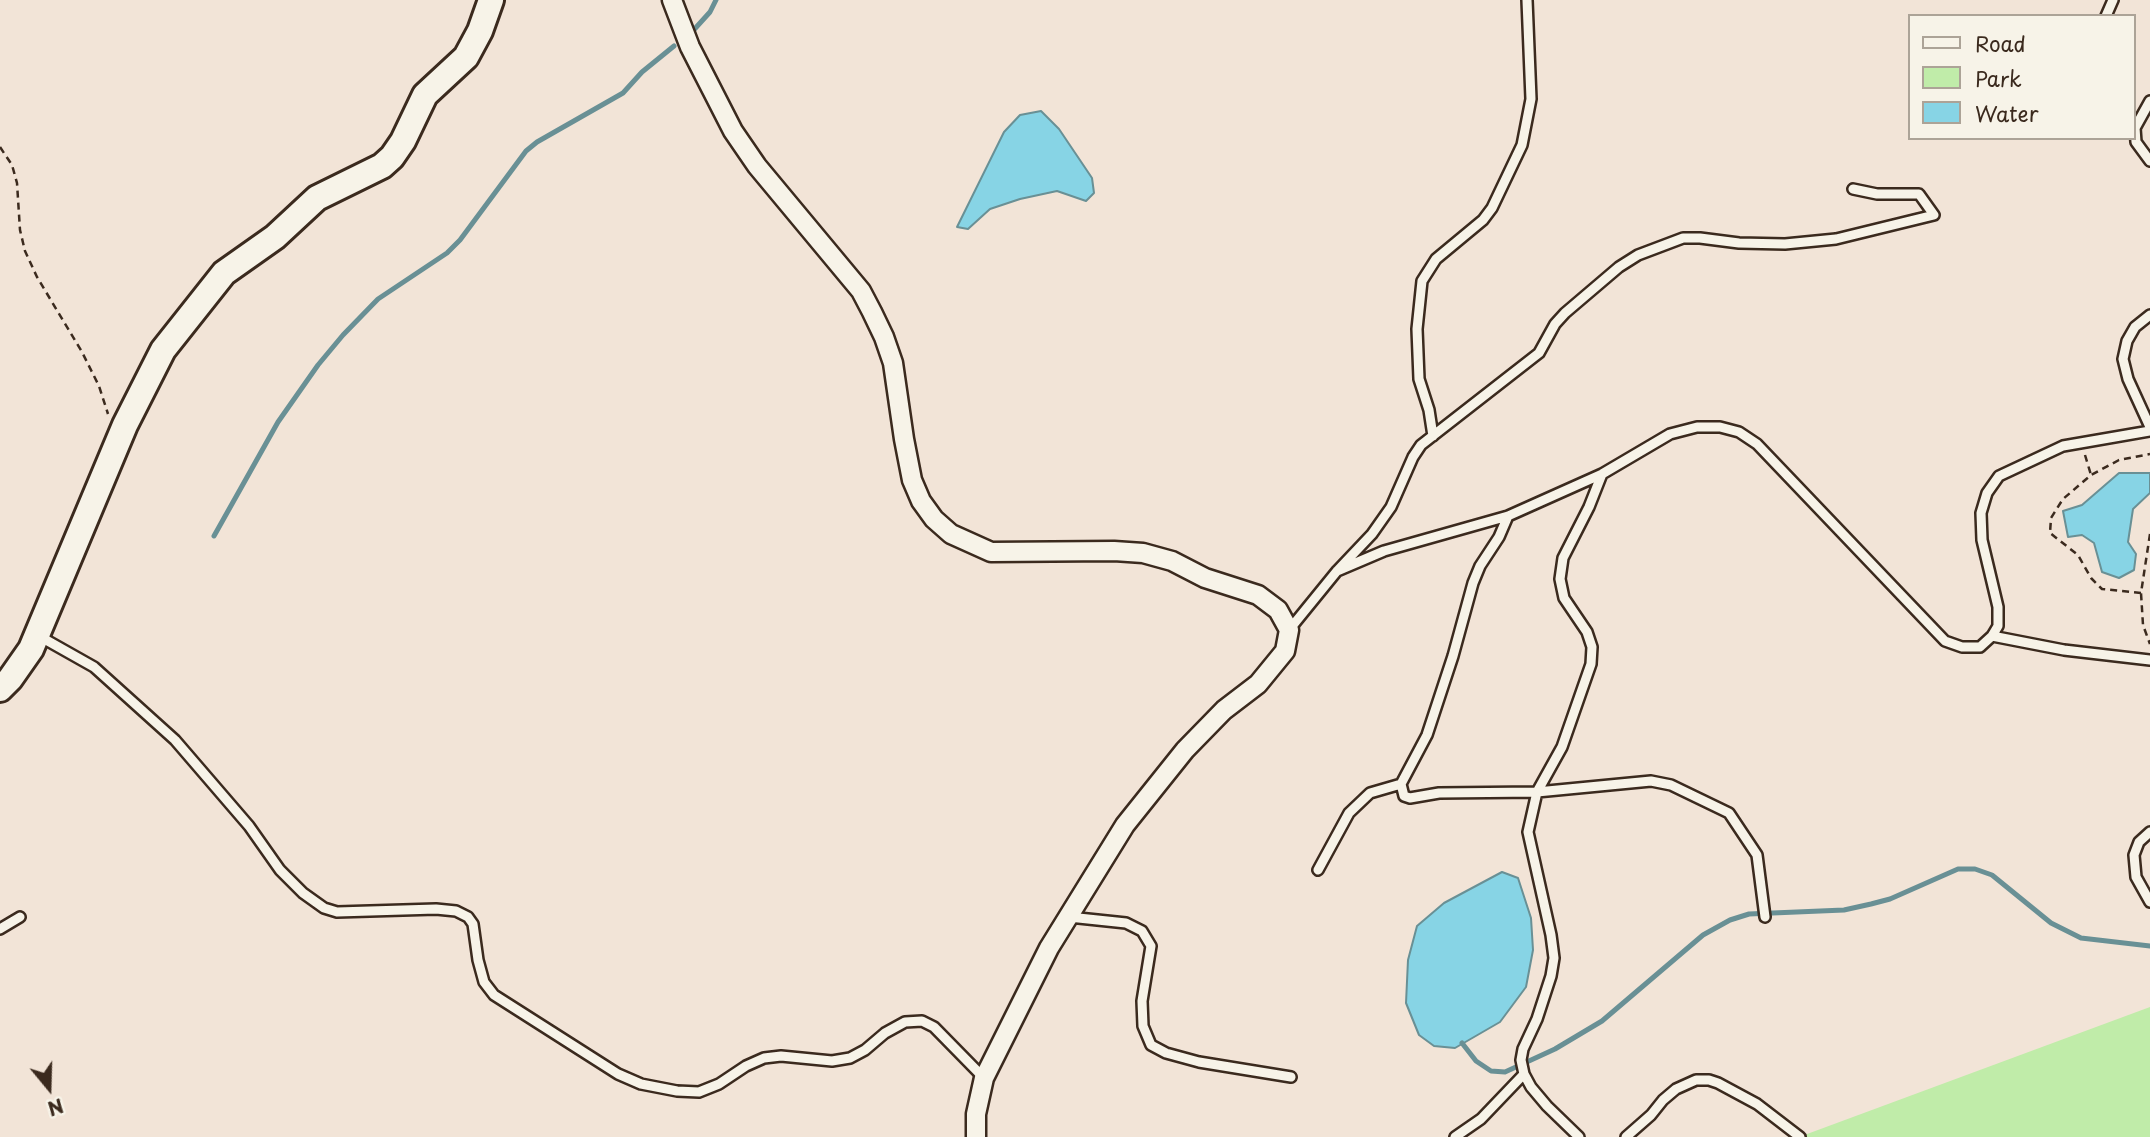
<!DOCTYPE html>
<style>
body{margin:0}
#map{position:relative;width:2150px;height:1137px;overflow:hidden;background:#f2e4d7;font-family:"Playpen Sans",sans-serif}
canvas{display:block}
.legend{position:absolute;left:1908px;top:14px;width:228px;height:126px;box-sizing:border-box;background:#f7f3e8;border:2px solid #aca397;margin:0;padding:9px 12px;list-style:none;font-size:21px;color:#3b2a1e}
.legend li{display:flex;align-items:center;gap:14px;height:35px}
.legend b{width:35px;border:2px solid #aca397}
.north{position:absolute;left:14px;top:1053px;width:70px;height:70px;-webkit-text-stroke:5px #f7f3e8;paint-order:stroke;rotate:161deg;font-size:19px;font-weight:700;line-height:28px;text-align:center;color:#3b2a1e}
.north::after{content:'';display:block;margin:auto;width:24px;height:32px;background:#3b2a1e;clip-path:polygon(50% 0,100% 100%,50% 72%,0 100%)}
</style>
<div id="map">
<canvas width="2150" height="1137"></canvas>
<ul class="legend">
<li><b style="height:9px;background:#f7f3e8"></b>Road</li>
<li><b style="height:19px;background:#c0eca9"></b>Park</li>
<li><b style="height:19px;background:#87d4e5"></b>Water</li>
</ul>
<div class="north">N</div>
</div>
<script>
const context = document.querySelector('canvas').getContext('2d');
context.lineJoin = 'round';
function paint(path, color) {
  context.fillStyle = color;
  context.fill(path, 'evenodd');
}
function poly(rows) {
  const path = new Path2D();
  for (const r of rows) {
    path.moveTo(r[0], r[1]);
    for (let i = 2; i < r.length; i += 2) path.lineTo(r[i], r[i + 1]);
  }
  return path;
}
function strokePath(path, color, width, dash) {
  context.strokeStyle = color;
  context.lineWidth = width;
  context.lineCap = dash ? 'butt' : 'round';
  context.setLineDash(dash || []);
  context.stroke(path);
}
const green = poly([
 [2150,1007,2150,1137,1799,1137]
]);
const water = poly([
 [1041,111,1059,129,1092,178,1094,193,1086,201,1057,191,1020,199,990,209,968,229,957,227,1004,132,1020,115,1041,111],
 [2119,473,2150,473,2150,493,2133,509,2128,542,2136,554,2134,570,2119,578,2102,572,2094,543,2082,535,2068,537,2063,511,2082,505,2119,473],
 [1502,872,1518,878,1531,918,1533,950,1526,987,1500,1022,1455,1048,1434,1046,1419,1035,1406,1003,1408,960,1417,926,1444,903,1502,872]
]);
const stream = poly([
 [691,33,710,12,716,0],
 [214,536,278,422,318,365,343,335,378,299,447,253,460,240,526,151,537,142,623,93,642,72,674,46],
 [1462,1043,1476,1061,1491,1071,1505,1072,1555,1049,1602,1021,1703,935,1730,920,1749,914,1844,910,1871,904,1890,899,1958,869,1975,869,1992,875,2051,923,2081,938,2150,946]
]);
const path = poly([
 [0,147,12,165,17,183,20,230,25,251,37,277,82,352,99,386,108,414],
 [2085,455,2091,475],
 [2150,534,2141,593,2143,625,2150,644],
 [2141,593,2102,589,2091,578,2078,555,2050,533,2051,518,2063,499,2091,475,2119,460,2150,454]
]);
const lane = poly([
 [2106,16,2113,0],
 [2150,101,2135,128,2136,142,2150,161],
 [2150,315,2135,327,2127,341,2123,359,2128,379,2150,427],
 [1433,436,1429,410,1419,379,1417,329,1422,281,1436,259,1483,220,1492,208,1522,145,1531,99,1527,0],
 [1508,516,1499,537,1480,566,1473,583,1453,656,1427,735,1401,784,1404,796,1410,798,1439,793,1537,792,1651,781,1671,785,1729,813,1757,855,1765,917],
 [1337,571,1384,551,1508,516,1602,474,1670,434,1697,427,1720,427,1739,432,1757,444,1945,641,1962,647,1980,647,1992,636,1998,626,1998,607,1982,540,1981,513,1987,493,1999,476,2063,446,2150,431],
 [1289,630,1337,571,1372,534,1391,507,1413,457,1421,445,1539,353,1555,324,1565,313,1619,267,1638,255,1683,238,1700,238,1739,243,1785,244,1836,239,1934,215,1919,194,1877,194,1853,189],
 [39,636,94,667,175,740,249,826,280,870,303,893,324,908,337,912,436,909,456,911,468,917,473,924,478,960,484,982,494,995,618,1074,641,1084,677,1091,699,1092,719,1084,746,1066,764,1058,781,1056,832,1061,850,1058,865,1050,885,1033,905,1022,922,1021,934,1027,984,1078],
 [1992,636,2064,650,2150,660],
 [2150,832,2139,842,2134,855,2136,877,2150,902],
 [1318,870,1349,813,1370,793,1401,784],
 [1069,917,1126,923,1142,931,1151,946,1142,1001,1143,1026,1151,1045,1166,1053,1199,1062,1291,1077],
 [0,929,20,917],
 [1455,1137,1481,1119,1524,1074],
 [1579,1137,1547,1106,1531,1087,1524,1074,1521,1060,1523,1049,1537,1019,1551,976,1554,958,1551,935,1528,832,1537,792,1562,747,1591,664,1592,647,1587,632,1564,598,1560,579,1563,558,1589,507,1602,474],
 [1626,1137,1651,1115,1663,1100,1676,1089,1696,1080,1709,1080,1718,1083,1757,1104,1800,1137]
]);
const street = poly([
 [672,0,690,47,733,131,757,166,861,291,872,312,884,337,893,363,904,439,912,480,921,501,934,519,951,534,991,552,1114,551,1143,553,1172,561,1205,578,1258,595,1278,610,1289,630,1285,651,1258,684,1224,710,1185,750,1125,825,1049,948,984,1078,976,1114,976,1137]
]);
const secondary = poly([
 [0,689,10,679,31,649,125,425,163,350,224,273,275,237,317,198,382,166,392,157,403,141,425,95,466,57,480,31,491,0]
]);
paint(green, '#c0eca9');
paint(water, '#87d4e5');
strokePath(water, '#699095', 2);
strokePath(stream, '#699095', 5);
strokePath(lane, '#3b2a1e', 14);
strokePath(street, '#3b2a1e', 23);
strokePath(secondary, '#3b2a1e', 30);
strokePath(path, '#3b2a1e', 2.5, [7, 5]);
strokePath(lane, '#f7f3e8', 9);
strokePath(street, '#f7f3e8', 18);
strokePath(secondary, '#f7f3e8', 24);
</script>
